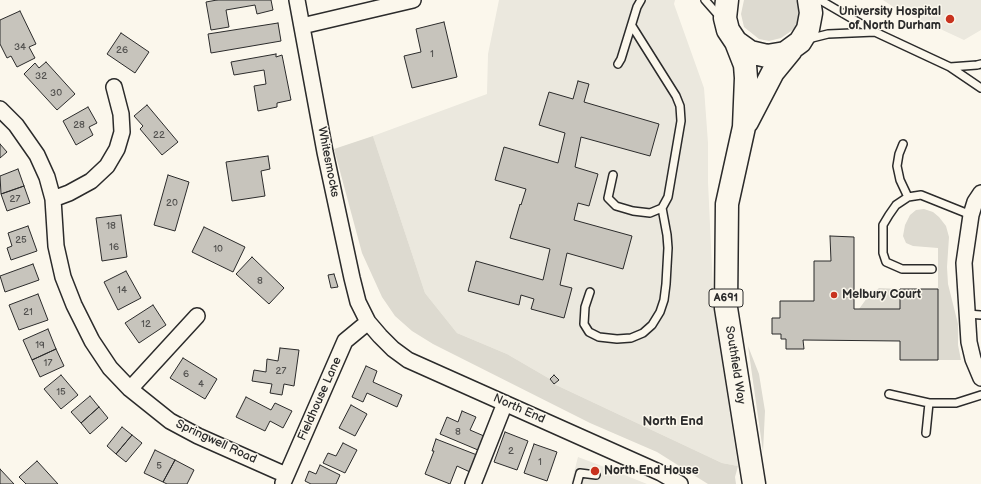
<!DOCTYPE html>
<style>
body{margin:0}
canvas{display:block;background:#fbf7ec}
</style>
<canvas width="981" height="484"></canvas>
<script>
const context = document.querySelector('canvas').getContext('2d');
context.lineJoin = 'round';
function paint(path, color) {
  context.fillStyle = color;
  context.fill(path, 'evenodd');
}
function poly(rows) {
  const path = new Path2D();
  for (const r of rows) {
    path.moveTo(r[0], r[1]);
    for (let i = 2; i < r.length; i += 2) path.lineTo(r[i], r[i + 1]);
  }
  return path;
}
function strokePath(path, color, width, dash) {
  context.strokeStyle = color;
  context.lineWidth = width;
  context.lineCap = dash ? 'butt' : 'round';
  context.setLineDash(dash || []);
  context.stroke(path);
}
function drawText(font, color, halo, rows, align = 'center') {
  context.font = font + ' "Balsamiq Sans",sans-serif';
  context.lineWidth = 3;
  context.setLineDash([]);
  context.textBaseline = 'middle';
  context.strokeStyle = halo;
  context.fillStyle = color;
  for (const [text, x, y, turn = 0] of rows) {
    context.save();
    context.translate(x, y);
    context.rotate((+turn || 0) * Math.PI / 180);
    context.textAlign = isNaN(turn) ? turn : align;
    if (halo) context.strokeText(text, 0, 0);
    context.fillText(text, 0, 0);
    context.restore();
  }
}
const built = poly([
 [499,0,675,0,674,4,704,88,708,143,708,182,714,311,738,466,722,463,554,384,550,379,507,354,457,333,425,293,373,136,487,94,488,54],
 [883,0,981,0,981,30,964,40,895,8],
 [578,457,607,468,647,484,571,484]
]);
const green = poly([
 [744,0,796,0,801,9,799,22,794,29,781,38,769,41,759,39,744,27,741,14],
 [373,136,425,293,457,333,507,354,550,379,554,384,722,463,738,466,735,477,736,484,708,484,657,452,590,423,433,344,412,331,395,316,382,297,362,253,334,149],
 [924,209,933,212,939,217,946,226,949,237,947,267,948,284,958,324,958,345,961,360,938,360,938,248,913,246,906,243,903,236,905,225,910,215,916,210],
 [879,288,900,289,900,309,859,309,867,298],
 [748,346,759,374,765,411,763,452]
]);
const building = poly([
 [217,0,271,0,273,10,257,14,255,5,226,10,229,27,211,30,206,2,217,0],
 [20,11,36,44,29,47,35,58,17,67,11,56,7,58,0,44,0,20,20,11],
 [444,22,457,77,412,88,404,56,421,52,416,29,444,22],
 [278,23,281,41,211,53,208,34,278,23],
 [121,33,149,52,135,73,107,54,121,33],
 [276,54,276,57,282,55,291,100,277,103,277,107,258,111,254,86,266,84,264,70,234,75,231,62,276,54],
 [46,62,75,94,57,110,24,74,35,63,39,68,46,62],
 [578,81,589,84,584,102,659,124,650,156,581,137,575,167,598,174,589,206,578,203,574,220,632,236,623,269,567,253,560,285,572,288,564,318,531,309,534,299,521,295,519,305,468,291,476,261,543,280,550,249,510,238,520,204,521,205,526,189,495,180,504,147,558,163,565,133,539,125,549,92,573,99,578,81],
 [147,105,178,142,162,155,140,129,143,126,134,116,147,105],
 [88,107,97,123,89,127,93,135,76,145,63,121,88,107],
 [0,144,7,152,0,158,0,144],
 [268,156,270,169,261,171,265,196,232,201,226,162,268,156],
 [18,169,24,186,1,194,0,176,18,169],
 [168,175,189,182,175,231,154,225,168,175],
 [24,186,30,203,7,211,1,194,24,186],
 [121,215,127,257,102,261,96,218,121,215],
 [28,226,37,251,11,260,7,248,12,246,8,233,28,226],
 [204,227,245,247,233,272,192,252,204,227],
 [830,236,854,237,854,309,900,309,900,289,938,289,938,360,900,360,900,341,803,340,804,349,786,349,786,339,781,339,781,334,772,334,772,318,780,318,780,301,814,301,814,261,831,261,830,236],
 [252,257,284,288,269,304,236,274,252,257],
 [33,264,39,280,5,292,0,276,33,264],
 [126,271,141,298,118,310,104,282,126,271],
 [334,274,338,287,331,288,328,275,334,274],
 [38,294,48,320,19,330,9,305,38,294],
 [153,305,166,325,139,343,125,323,153,305],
 [48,329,56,349,32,360,23,340,48,329],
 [280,348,299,350,294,386,284,384,282,395,270,393,272,384,252,381,254,370,266,372,267,359,278,361,280,348],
 [56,349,64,366,40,377,32,360,56,349],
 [183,358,217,379,205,399,170,378,183,358],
 [366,366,377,371,373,382,402,395,397,407,367,393,363,402,352,397,366,366],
 [61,375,78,395,61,409,44,389,61,375],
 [554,375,559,380,554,384,550,379,554,375],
 [90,396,99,407,81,423,71,412,90,396],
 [246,397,271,410,275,403,292,411,283,428,270,421,265,431,236,417,246,397],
 [351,405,367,414,355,436,339,428,351,405],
 [99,407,108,418,90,434,81,423,99,407],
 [462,411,476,417,470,430,484,436,478,450,440,434,447,417,458,422,462,411],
 [122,427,132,435,116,454,107,446,122,427],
 [505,432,528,441,517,470,494,462,505,432],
 [132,435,142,443,126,462,116,454,132,435],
 [436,439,477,455,470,472,457,466,450,484,425,474,434,451,432,451,436,439],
 [343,443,357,450,345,473,323,463,328,453,336,456,343,443],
 [534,444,557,452,547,481,524,473,534,444],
 [155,450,175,460,163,482,144,473,155,450],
 [175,460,194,470,187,484,167,484,163,482,175,460],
 [37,461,58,484,26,484,19,477,37,461],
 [320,465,340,475,336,484,311,484,305,481,309,471,316,474,320,465],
 [0,469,14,484,0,484,0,469]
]);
const service = poly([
 [705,0,720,17],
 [820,0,875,32,950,67],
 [808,39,828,34,875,32],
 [618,64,621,59,637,7,641,0],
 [981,64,977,65,950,67,981,88],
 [903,144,899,154,897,166,900,180,908,197],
 [613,175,608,198,616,206,633,211,650,213,662,208,668,197,681,121,680,106,676,96,632,26],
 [932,269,902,269,886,262,883,253,883,225,889,215,896,205,908,197,921,195,971,215],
 [590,292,585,307,584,324,589,332,599,337,617,339,631,338,643,333,652,325,660,312,664,300,666,284,668,248,667,235,662,208],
 [967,314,981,315],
 [889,394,929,403,956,403,981,395],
 [926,433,929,403],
 [577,484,580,473,596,475]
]);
const minor = poly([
 [297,0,325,152,352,278,358,302,368,322,380,336,393,349,408,360,661,473,680,484],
 [302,26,413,0],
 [0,109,16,125,37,155,47,177,53,199,56,246,63,277,74,305,92,341,110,368,130,389,170,421,198,436,286,475],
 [981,193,975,202,971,215,964,263,969,342,973,359,981,378],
 [53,199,69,193,91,181,107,166,117,149,122,132,121,114,114,87],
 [130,389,197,316],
 [283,483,345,341,368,322],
 [473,484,505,403]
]);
const trunk = poly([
 [727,0,725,18,728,30,736,42,750,52,767,56,785,53,800,42,808,29,811,13,809,0],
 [736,42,745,65,746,78,744,127,727,204,726,308,754,484],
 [747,122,773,72,791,50]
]);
const markers = [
 [950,19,5,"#c8321e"],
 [834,295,4,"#c8321e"],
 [595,471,5,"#c8321e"]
];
const numberNames = [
 ["34",20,47],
 ["26",122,50],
 ["1",432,54],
 ["32",41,76],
 ["30",56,93],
 ["28",79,125],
 ["22",159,135],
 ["27",15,199],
 ["20",172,203],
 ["18",111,226],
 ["25",21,240],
 ["16",114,247],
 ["10",218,249],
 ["8",260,281],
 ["14",122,290],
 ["21",28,312],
 ["12",146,324],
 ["19",40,345],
 ["17",48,363],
 ["27",281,371],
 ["6",186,374],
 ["4",201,384],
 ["15",61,392],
 ["8",458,432],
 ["2",511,451],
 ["1",540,462],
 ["5",159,466]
];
const shields = [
 [726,298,34]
];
const shieldNames = [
 ["A691",726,298]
];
const poiNames = [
 ["University Hospital",941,12,"right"],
 ["of North Durham",941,26,"right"],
 ["Melbury Court",842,295],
 ["North End House",604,471]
];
const streetNames = [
 ["Whitesmocks",328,162,79],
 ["Southfield Way",735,365,81],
 ["Fieldhouse Lane",320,399,-66],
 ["North End",519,409,24],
 ["Springwell Road",216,442,25]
];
const neighbourhoodNames = [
 ["North End",673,422]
];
paint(built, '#ebe8de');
paint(green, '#dddad0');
paint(building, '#c7c4bc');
strokePath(building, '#2b2b2b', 1);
strokePath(service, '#2b2b2b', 10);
strokePath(minor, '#2b2b2b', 18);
strokePath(trunk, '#2b2b2b', 25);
strokePath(service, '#fbf7ec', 7);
strokePath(minor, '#fbf7ec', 15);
strokePath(trunk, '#fbf7ec', 22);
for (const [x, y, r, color] of markers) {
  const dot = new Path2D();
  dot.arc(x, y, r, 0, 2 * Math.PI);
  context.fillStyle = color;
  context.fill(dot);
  strokePath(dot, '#fbf7ec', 1.5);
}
drawText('10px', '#52514f', null, numberNames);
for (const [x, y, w] of shields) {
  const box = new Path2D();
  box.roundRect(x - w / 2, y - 9, w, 18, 3);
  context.fillStyle = '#fbf7ec';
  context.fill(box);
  strokePath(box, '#2b2b2b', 1);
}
drawText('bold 11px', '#2b2b2b', null, shieldNames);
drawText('bold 12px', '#2b2b2b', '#fbf7ec', poiNames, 'left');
drawText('12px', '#2b2b2b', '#fbf7ec', streetNames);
drawText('bold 13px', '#2b2b2b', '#fbf7ec', neighbourhoodNames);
</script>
